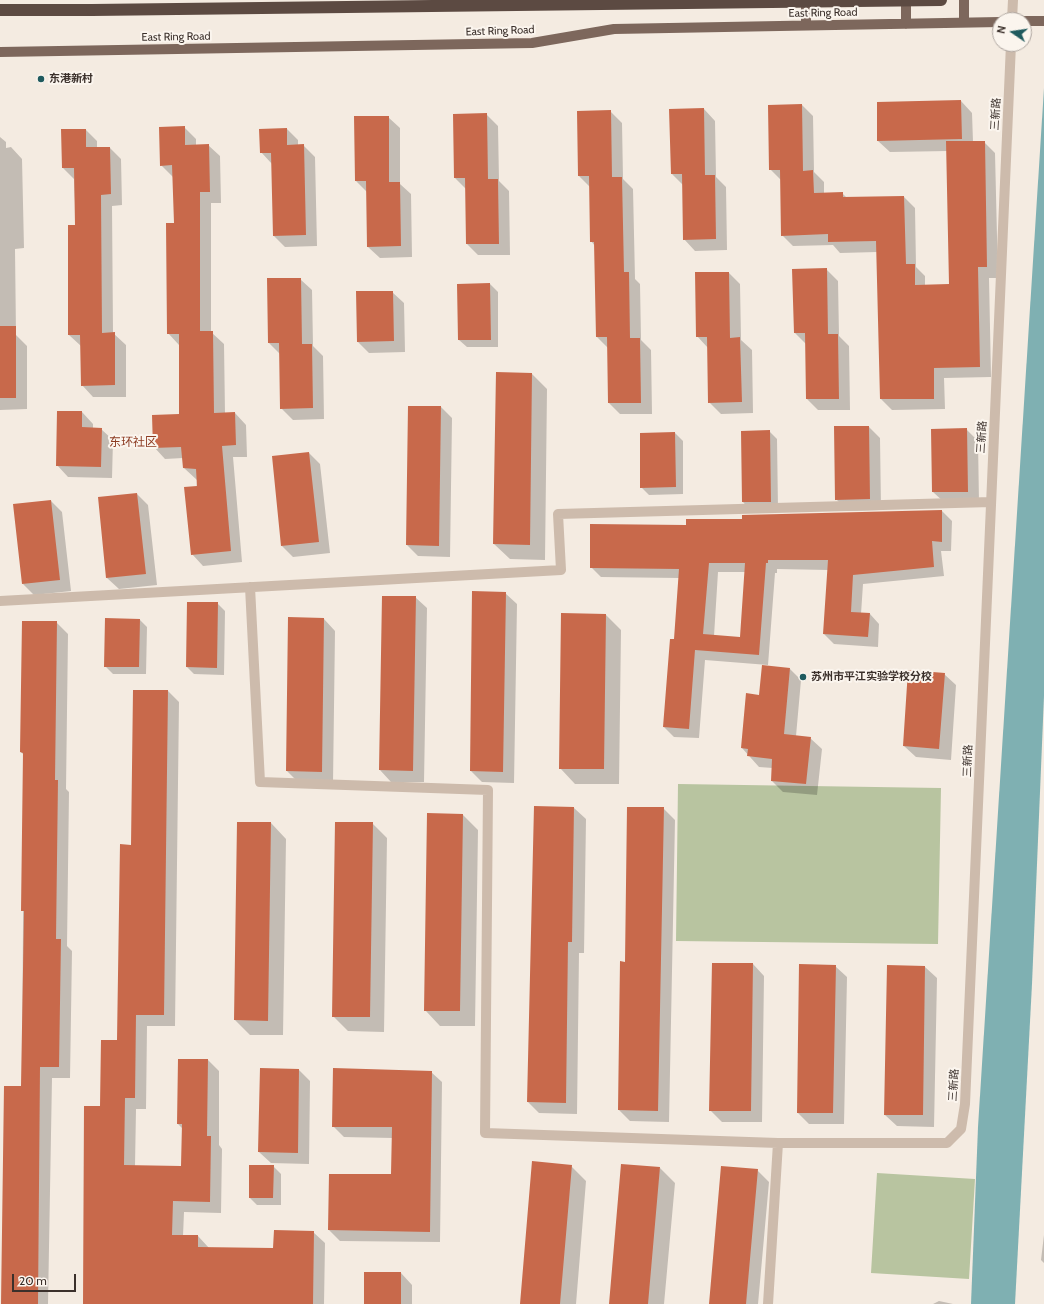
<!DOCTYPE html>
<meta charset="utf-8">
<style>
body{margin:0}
#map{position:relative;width:1044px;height:1304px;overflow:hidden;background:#f4ebe1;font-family:Cabin,sans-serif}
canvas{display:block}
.north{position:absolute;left:992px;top:12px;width:40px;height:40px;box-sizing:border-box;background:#fbf5ee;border:1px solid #aea6a0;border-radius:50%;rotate:283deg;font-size:11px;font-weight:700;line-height:16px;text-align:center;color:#3b302b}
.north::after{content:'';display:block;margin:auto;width:14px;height:18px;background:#1f5a5e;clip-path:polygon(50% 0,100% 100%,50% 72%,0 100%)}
.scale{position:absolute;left:12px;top:1274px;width:64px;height:18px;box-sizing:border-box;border:2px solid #3b302b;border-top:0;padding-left:5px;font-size:12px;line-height:14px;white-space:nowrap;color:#3b302b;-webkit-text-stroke:3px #fbf5ee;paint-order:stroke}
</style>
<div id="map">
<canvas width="1044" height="1304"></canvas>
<div class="north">N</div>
<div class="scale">20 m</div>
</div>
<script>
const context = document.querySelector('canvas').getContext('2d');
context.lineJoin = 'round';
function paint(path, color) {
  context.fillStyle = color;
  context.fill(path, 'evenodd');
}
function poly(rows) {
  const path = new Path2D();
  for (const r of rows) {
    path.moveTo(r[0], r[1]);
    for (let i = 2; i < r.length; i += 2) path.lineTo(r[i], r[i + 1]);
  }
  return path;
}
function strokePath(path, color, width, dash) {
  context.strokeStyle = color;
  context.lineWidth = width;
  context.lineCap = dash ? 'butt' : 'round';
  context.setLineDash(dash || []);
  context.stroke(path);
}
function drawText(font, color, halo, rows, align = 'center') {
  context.font = font + ' Cabin,"Noto Sans SC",sans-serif';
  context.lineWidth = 4;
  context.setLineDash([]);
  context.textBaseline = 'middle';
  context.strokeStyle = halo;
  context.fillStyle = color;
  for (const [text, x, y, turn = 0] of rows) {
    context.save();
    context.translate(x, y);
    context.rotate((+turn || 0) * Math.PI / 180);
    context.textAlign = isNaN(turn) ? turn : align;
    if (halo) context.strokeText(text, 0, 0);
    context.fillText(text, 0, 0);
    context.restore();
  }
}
const green = poly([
 [678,784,941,788,938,944,676,941],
 [877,1173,975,1179,969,1279,871,1273]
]);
const water = poly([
 [1044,88,1044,696,1032,984,1015,1304,971,1304,978,1127]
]);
const shadow = poly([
 [961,101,972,113,973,142,984,142,995,153,998,278,989,278,991,377,944,378,945,409,892,410,881,399,877,252,840,253,833,245,793,246,782,235,782,181,770,169,802,105,813,116,814,172,824,182,824,193,842,193,847,198,904,197,915,208,916,267,925,276,925,286,950,285,948,151,890,152,878,141],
 [704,109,715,121,716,177,726,187,727,250,695,251,684,239,683,185,672,174],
 [610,111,622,123,623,179,633,189,635,279,640,284,641,340,651,350,652,414,620,414,609,403,608,348,597,337,595,246,591,241,590,187,579,176],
 [486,114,498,126,499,181,509,191,510,255,478,255,467,244,466,189,455,178,454,115],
 [388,117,400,128,400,184,411,194,412,257,380,258,368,247,367,192,356,181],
 [184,127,196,139,196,145,208,145,220,156,221,203,211,203,211,332,224,344,225,414,235,413,246,425,247,457,233,457,242,562,203,566,192,554,197,480,184,468,183,458,165,459,154,447,180,415,179,345,168,333,175,224,173,177,161,165],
 [287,129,298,140,298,146,303,145,315,157,317,246,285,247,274,236,272,164,261,152],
 [86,130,97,141,97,148,110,148,121,159,122,205,112,206,113,333,126,345,126,397,93,397,82,385,81,346,69,335,76,226,74,179,63,168],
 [0,137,6,142,6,148,11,147,22,159,24,248,15,249,16,335,27,346,27,409,0,410],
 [826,269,838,281,839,336,849,346,850,410,818,410,807,399,806,344,795,333],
 [729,273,740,284,741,340,752,350,753,413,721,414,709,402,708,348,697,336],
 [300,279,312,290,313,346,323,356,324,419,293,420,281,408,280,354,269,343],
 [490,284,498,292,498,347,467,347,459,340,458,285],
 [392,292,404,303,405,352,369,353,358,342],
 [532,374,547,389,545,560,510,559,494,544],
 [441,407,452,418,450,557,418,556,407,545],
 [82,412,93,424,93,429,101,429,113,440,112,478,68,477,57,465],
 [869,427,880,438,881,510,848,511,836,499],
 [966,429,978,441,979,503,945,503,933,492],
 [769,431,777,439,778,509,750,510,743,502],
 [675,433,683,441,683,494,649,495,641,487,641,434],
 [309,453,320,464,330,553,293,557,282,546],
 [137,494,148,505,157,585,119,589,107,578],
 [51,501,62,512,71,591,34,595,23,584],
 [942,511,952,521,951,551,941,551,944,576,863,584,861,614,870,614,879,624,878,647,834,644,824,634,828,570,777,569,777,573,775,573,768,665,705,660,699,738,674,737,664,727,675,641,679,578,601,577,591,567,687,526,743,520],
 [718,572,745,572,741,638,714,636],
 [505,593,517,604,514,783,482,782,471,771],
 [415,597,427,608,424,782,391,782,380,770],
 [217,603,225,611,224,675,194,674,187,667],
 [606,615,621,630,619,784,575,784,560,768],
 [324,619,335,631,333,783,298,782,287,771],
 [140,620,147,627,146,674,113,674,105,666],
 [56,622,68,634,66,789,69,792,67,946,72,951,70,1078,52,1078,48,1304,3,1304,22,1087,24,755,21,752],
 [790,669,801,680,796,736,810,738,822,749,817,795,783,792,772,781,773,768,759,767,742,748,760,696],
 [944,674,956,685,951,760,916,757,904,746],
 [168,691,179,702,175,1026,147,1026,146,1109,136,1109,135,1166,182,1167,183,1129,178,1124,178,1060,208,1060,219,1071,219,1145,222,1149,221,1213,184,1212,183,1236,198,1236,209,1248,274,1249,313,1232,325,1243,324,1304,84,1304,101,1107,118,1041,132,846],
 [535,807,574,808,586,819,584,953,579,953,577,1114,539,1113,528,1102],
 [663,808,675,820,669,1122,630,1121,619,1110,626,963],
 [463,815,478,830,475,1026,440,1026,425,1010],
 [238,823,271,823,286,839,283,1035,250,1035,235,1020],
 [372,823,387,838,384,1032,348,1031,333,1016],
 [753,964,764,976,762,1122,722,1122,710,1110],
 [835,966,847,977,844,1124,809,1124,798,1113],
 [888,966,925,967,937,978,934,1127,897,1126,885,1115],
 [299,1070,310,1081,309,1164,271,1163,259,1152],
 [431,1072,442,1082,440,1242,340,1241,329,1230,330,1175,392,1175,393,1138,344,1137,333,1126],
 [273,1166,281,1174,281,1205,257,1205,250,1198],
 [571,1166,586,1181,576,1304,521,1304],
 [660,1168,675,1183,664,1304,610,1304],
 [757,1170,769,1182,758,1304,710,1304],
 [1044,1235,1044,1263,1041,1260],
 [401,1273,412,1285,412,1304,365,1304],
 [939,1301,953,1304,933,1304]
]);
const building = poly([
 [961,100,962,139,877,141,877,102],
 [802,104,803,171,813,170,814,193,843,192,843,197,904,196,906,264,915,264,915,285,949,284,946,141,985,141,987,267,978,267,980,367,934,368,934,399,880,399,876,241,828,242,828,234,781,236,780,170,769,170,768,105],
 [704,108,705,175,715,175,716,239,683,240,682,174,671,174,669,109],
 [611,110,612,177,622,177,624,272,629,272,630,338,640,338,641,403,608,403,607,337,596,337,594,242,590,242,589,176,578,176,577,111],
 [487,113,488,179,498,179,499,244,466,244,465,178,454,178,453,114],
 [354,116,389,116,389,182,400,182,401,246,367,247,366,181,355,181],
 [185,126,185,145,209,144,210,192,200,192,200,331,213,331,214,413,235,412,236,445,222,446,231,551,191,555,184,487,197,486,196,469,183,468,181,447,153,448,152,415,179,414,179,334,167,334,166,223,174,223,172,165,160,166,159,127],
 [287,128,287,145,304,144,306,235,273,236,271,153,260,153,259,129],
 [61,129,86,129,86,147,110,147,111,194,101,195,102,333,115,332,115,385,81,386,80,335,68,335,68,225,75,225,74,168,62,168],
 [827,268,828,334,838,334,839,399,806,399,805,333,794,333,792,269],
 [695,272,729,272,730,338,740,337,742,402,708,403,707,337,696,337],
 [267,278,301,278,302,344,312,344,313,408,280,409,279,343,268,343],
 [490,283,491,340,458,340,457,284],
 [356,291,393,291,394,341,357,342],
 [0,326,16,326,16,398,0,398],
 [496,372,532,373,530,545,493,544],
 [408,406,441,406,439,546,406,545],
 [57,411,82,411,82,427,102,428,101,467,56,466],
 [834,426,869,426,870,499,835,500],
 [967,428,968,492,932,492,931,429],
 [770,430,771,502,742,502,741,431],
 [675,432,676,487,640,488,640,433],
 [309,452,319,542,281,546,272,456],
 [137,493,146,574,106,578,98,497],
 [51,500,60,580,22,584,13,504],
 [942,510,942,542,932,541,934,567,853,575,851,612,870,613,868,637,823,634,828,560,768,560,768,563,766,563,759,655,695,650,689,729,663,727,670,639,674,639,679,569,590,568,590,524,686,525,686,519,742,519,742,515],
 [709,563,745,563,740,637,703,634],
 [472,591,506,592,503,772,470,771],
 [382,596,416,596,413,771,379,770],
 [187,602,218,602,217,668,186,667],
 [561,613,606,614,604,769,559,769],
 [288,617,324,618,322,772,286,771],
 [105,618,140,619,139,667,104,667],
 [22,621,57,621,55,780,58,780,56,939,61,939,59,1067,40,1067,38,1304,1,1304,4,1086,21,1086,24,911,21,911,23,753,20,752],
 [762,665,790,668,784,734,811,737,806,784,771,781,772,759,747,756,748,749,741,748,746,693,759,695],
 [908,670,945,673,939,749,903,746],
 [133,690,168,690,164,1015,136,1015,135,1098,125,1098,124,1165,181,1166,182,1124,177,1124,178,1059,208,1059,207,1136,211,1136,210,1202,173,1201,172,1235,198,1235,198,1247,273,1248,274,1230,314,1231,313,1304,83,1304,84,1106,100,1106,101,1040,117,1040,120,844,131,845],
 [534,806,574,807,572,942,568,942,566,1103,527,1102],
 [627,807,664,807,658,1111,618,1110,620,961,625,962],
 [427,813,463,814,460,1011,424,1011],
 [237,822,271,822,268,1021,234,1020],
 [335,822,373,822,370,1017,332,1017],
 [712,963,753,963,751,1111,709,1111],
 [799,964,836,965,833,1113,797,1113],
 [887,965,925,966,923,1115,884,1115],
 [260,1068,299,1069,298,1153,258,1152],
 [333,1068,432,1071,430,1232,328,1230,329,1174,391,1174,392,1127,332,1127],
 [532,1161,572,1165,560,1304,520,1304],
 [621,1164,660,1167,648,1304,609,1304],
 [249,1165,274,1165,273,1198,249,1198],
 [721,1166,758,1169,746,1304,709,1304],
 [364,1272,401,1272,401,1304,364,1304]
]);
const minor = poly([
 [1012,20,1013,0],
 [250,587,260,782,488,790,485,1133,778,1143,947,1143,961,1129,965,1104,1011,44],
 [0,601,561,570,558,514,991,502],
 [768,1304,778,1143]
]);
const major = poly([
 [806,0,806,25],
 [906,0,906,24],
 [964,0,964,22],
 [1024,21,1044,21],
 [0,52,532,43,614,29,1000,22]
]);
const highway = poly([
 [0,10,92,10]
]);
const highwayBridge = poly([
 [92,10,941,0]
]);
const markers = [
 [41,79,4,"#1f5a5e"],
 [803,677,4,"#1f5a5e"]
];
const streetNames = [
 ["East Ring Road",823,13,-1],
 ["East Ring Road",500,31,-2],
 ["East Ring Road",176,37,-1],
 ["三新路",996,114,-87],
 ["三新路",982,437,-87],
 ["三新路",968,761,-88],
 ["三新路",954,1085,-87]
];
const poiNames = [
 ["东港新村",49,79],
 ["苏州市平江实验学校分校",811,677]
];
const neighbourhoodNames = [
 ["东环社区",133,442]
];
paint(green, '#b8c4a0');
paint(water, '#7fb0b2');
paint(shadow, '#0003');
paint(building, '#c8694b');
strokePath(minor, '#cdbbac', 10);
strokePath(major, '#7d675c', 10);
strokePath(highway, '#5c4a42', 12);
strokePath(highwayBridge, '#5c4a42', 12);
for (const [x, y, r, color] of markers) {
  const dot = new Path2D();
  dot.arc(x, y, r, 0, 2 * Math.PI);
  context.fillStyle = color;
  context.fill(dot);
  strokePath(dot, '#fbf5ee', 1.5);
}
drawText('11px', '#3b302b', '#fbf5ee', streetNames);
drawText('bold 11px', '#3b302b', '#fbf5ee', poiNames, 'left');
drawText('12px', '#8c3b22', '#fbf5ee', neighbourhoodNames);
</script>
